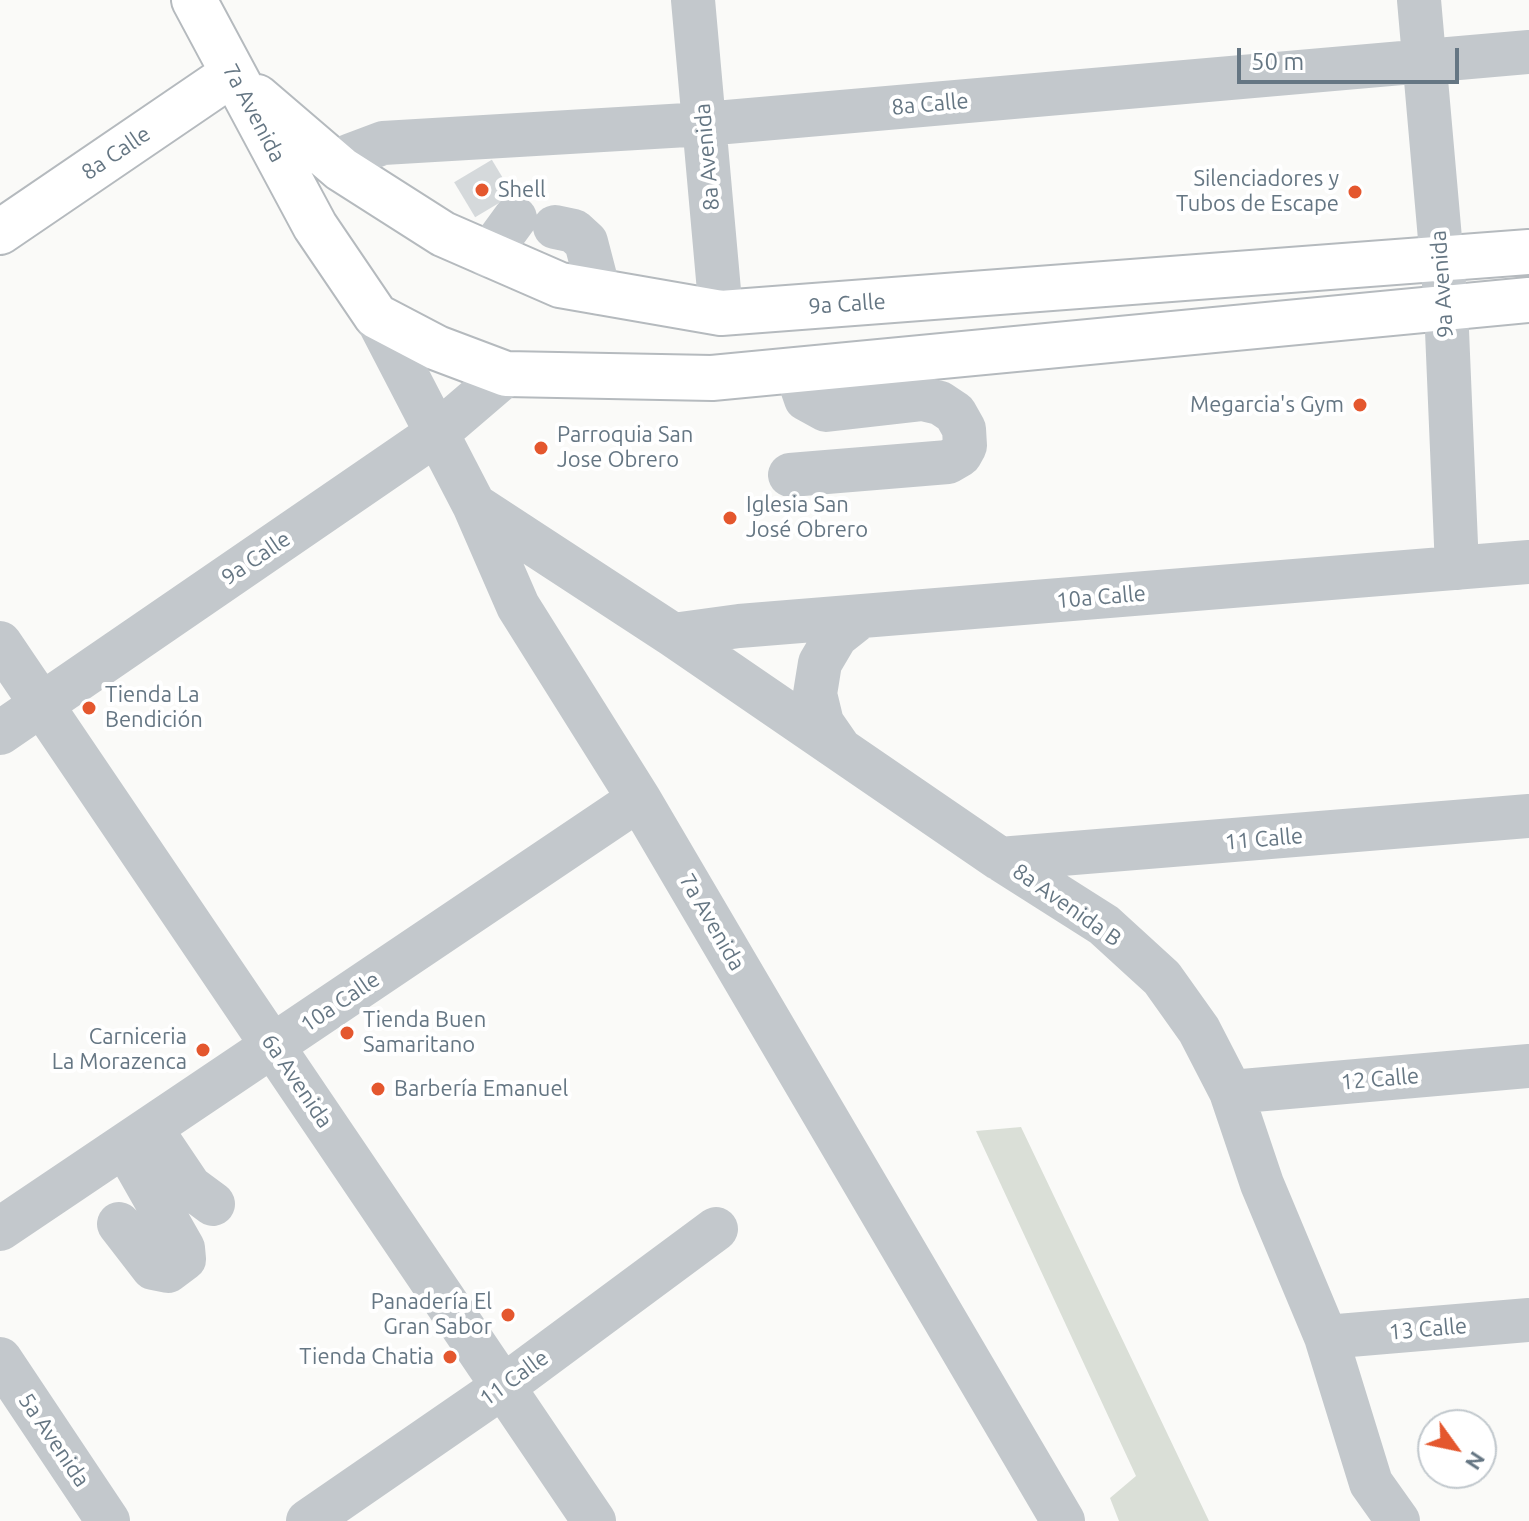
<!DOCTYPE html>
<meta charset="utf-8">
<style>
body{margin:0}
#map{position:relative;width:1529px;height:1521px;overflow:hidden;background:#fafaf8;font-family:Ubuntu,sans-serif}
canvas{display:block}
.north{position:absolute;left:1417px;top:1409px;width:80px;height:80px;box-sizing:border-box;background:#fff;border:2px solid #c1c8cd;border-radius:50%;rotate:123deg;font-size:22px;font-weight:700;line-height:32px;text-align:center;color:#657683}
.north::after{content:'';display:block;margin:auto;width:28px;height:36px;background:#e4572e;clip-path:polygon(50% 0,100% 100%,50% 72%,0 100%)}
.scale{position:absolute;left:1237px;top:48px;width:222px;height:36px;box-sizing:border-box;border:4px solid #657683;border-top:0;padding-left:10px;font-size:24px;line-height:28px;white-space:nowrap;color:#657683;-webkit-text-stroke:6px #fff;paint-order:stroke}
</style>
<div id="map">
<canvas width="1529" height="1521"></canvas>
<div class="north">N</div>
<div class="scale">50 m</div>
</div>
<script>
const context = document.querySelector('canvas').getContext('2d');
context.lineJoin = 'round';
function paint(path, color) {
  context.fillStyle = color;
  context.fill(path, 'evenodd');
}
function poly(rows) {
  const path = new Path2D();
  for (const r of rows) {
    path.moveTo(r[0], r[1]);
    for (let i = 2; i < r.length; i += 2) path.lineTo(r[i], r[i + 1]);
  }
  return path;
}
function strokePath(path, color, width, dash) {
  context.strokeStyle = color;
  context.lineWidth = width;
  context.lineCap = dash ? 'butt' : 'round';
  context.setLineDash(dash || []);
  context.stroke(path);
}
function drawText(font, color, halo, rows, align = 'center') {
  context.font = font + ' Ubuntu,sans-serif';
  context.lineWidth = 8;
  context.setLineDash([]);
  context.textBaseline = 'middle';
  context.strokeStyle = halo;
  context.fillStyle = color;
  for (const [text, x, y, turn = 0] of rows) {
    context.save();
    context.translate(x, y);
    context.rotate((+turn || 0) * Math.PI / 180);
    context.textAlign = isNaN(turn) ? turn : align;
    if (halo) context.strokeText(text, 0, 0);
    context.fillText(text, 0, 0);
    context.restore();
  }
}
const green = poly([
 [1021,1127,1209,1521,1119,1521,1110,1498,1136,1476,976,1131]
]);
const minorTunnel = poly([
 [473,171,494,206]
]);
const minor = poly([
 [693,0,721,313],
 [1419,0,1446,307,1457,568],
 [341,169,351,155,383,143,704,124,1529,52],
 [555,227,574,231,586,242,599,292],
 [488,255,515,218],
 [376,316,474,505,518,606,639,799,1063,1521],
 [790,475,948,462,960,455,965,446,964,429,955,413,940,403,923,399,826,410,806,399,796,370],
 [474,505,673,635,1000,859,1104,925,1162,978,1199,1030,1231,1092,1262,1184,1326,1337,1371,1483,1398,1521],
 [673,635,739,626,1529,562],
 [0,643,594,1521],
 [0,733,436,434,506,374],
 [840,749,822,723,815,694,820,663,836,636,860,617],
 [1000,859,1529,816],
 [1231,1092,1529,1066],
 [151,1129,190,1187,213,1204],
 [119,1224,153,1268,168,1271,184,1259,183,1248,125,1146],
 [0,1229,639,799],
 [1326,1337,1529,1320],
 [0,1359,108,1521],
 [308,1521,504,1386,716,1229]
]);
const major = poly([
 [194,0,315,226,376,316,437,348,506,374,712,378,1529,300],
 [257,97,341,169,443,234,560,285,721,313,1529,252],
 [0,232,232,74]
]);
const markers = [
 [482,190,8,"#e4572e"],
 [1355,192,8,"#e4572e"],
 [1360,405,8,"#e4572e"],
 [541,448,8,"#e4572e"],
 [730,518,8,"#e4572e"],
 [89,708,8,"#e4572e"],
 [347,1033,8,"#e4572e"],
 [203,1050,8,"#e4572e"],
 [378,1089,8,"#e4572e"],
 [508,1315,8,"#e4572e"],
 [450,1357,8,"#e4572e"]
];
const streetNames = [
 ["8a Calle",930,104,-5],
 ["7a Avenida",254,113,62],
 ["8a Calle",116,153,-34],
 ["8a Avenida",707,157,-95],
 ["9a Avenida",1442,284,-94],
 ["9a Calle",847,304,-4],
 ["9a Calle",256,558,-34],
 ["10a Calle",1101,597,-5],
 ["11 Calle",1264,839,-5],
 ["8a Avenida B",1067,905,35],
 ["7a Avenida",712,922,60],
 ["10a Calle",340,1002,-34],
 ["12 Calle",1380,1079,-5],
 ["6a Avenida",297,1081,56],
 ["13 Calle",1428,1329,-5],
 ["11 Calle",514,1378,-36],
 ["5a Avenida",54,1440,56]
];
const poiNames = [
 ["Silenciadores y",1339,179,"right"],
 ["Tubos de Escape",1339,204,"right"],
 ["Shell",498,190],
 ["Megarcia's Gym",1344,405,"right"],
 ["Parroquia San",557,435],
 ["Jose Obrero",557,460],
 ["Iglesia San",746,505],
 ["José Obrero",746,530],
 ["Tienda La",105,695],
 ["Bendición",105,720],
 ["Tienda Buen",363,1020],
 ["Samaritano",363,1045],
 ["Carniceria",187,1037,"right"],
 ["La Morazenca",187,1062,"right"],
 ["Barbería Emanuel",394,1089],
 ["Panadería El",492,1302,"right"],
 ["Gran Sabor",492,1327,"right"],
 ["Tienda Chatia",434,1357,"right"]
];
paint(green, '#dadfd7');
strokePath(minorTunnel, '#d5d9db', 44, [44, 22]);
strokePath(major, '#b5babe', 48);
strokePath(minor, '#c3c8cc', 44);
strokePath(major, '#fff', 44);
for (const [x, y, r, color] of markers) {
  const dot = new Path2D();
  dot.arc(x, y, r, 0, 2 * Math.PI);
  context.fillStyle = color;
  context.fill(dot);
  strokePath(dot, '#fff', 3);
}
drawText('22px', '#657683', '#fff', streetNames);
drawText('22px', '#657683', '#fff', poiNames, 'left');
</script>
